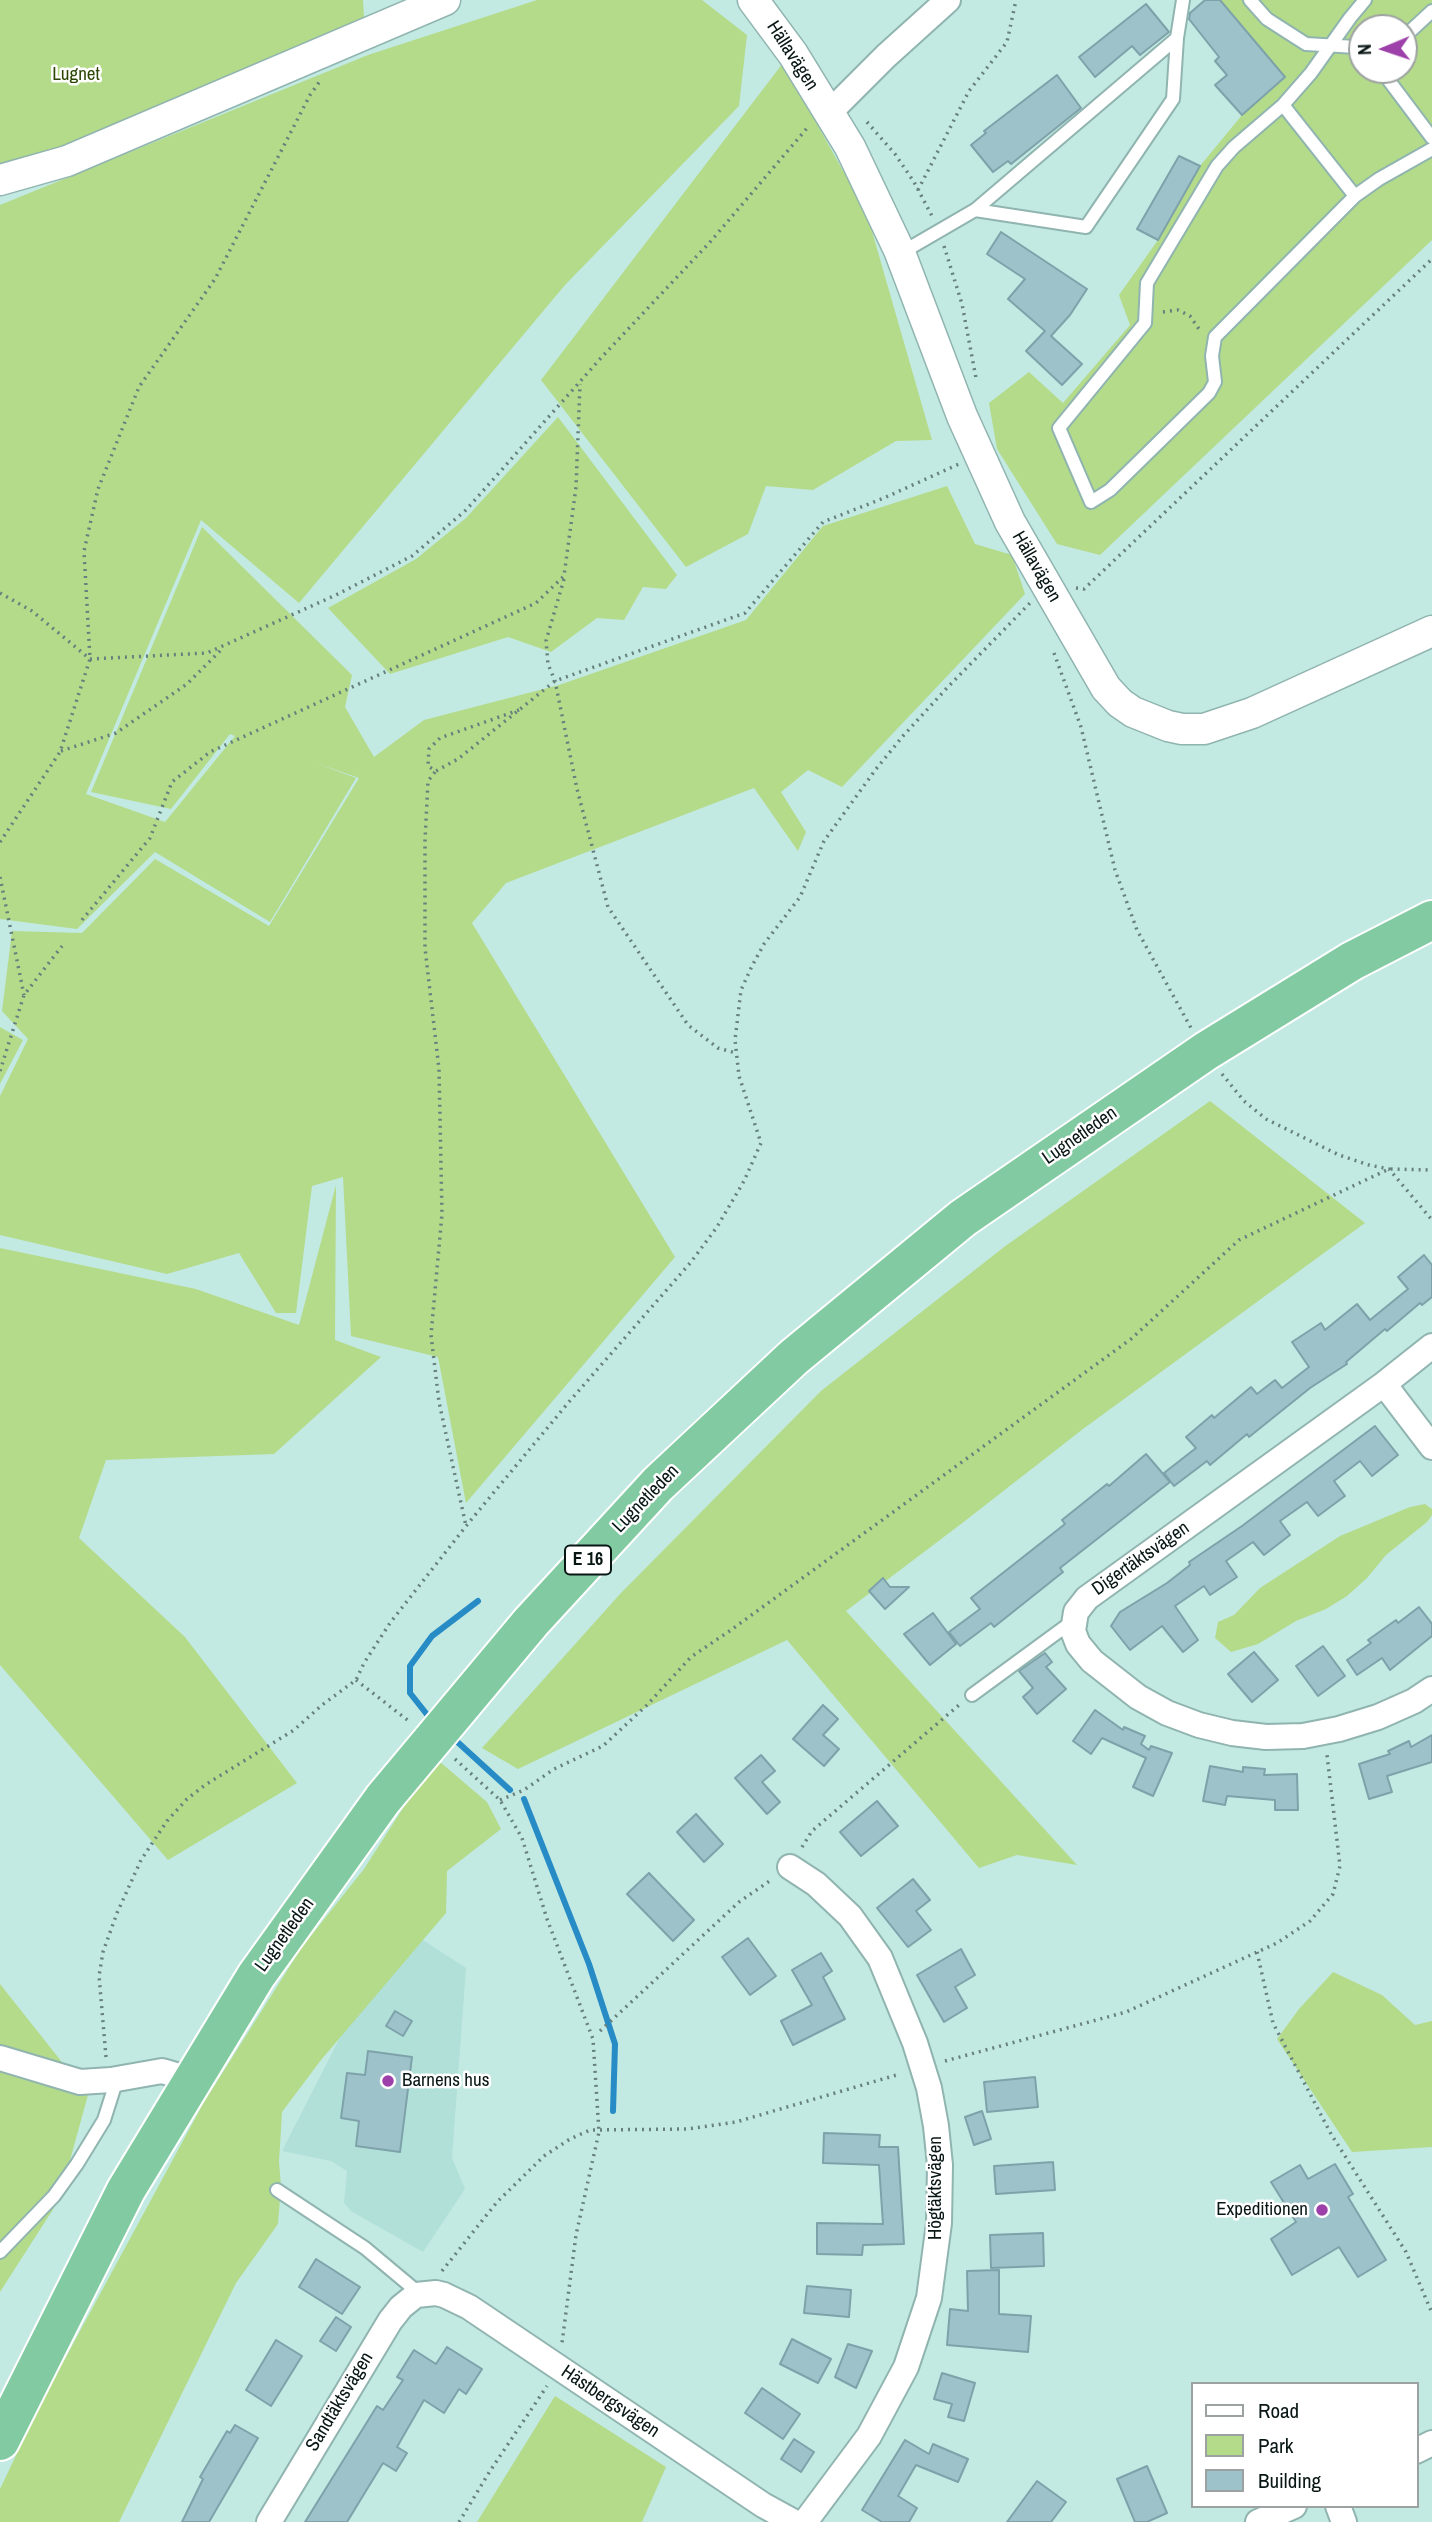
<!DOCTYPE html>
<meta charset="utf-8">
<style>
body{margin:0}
#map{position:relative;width:1432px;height:2522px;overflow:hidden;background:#c3e9e3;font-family:"Archivo Narrow",sans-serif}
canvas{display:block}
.legend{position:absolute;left:1191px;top:2382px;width:228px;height:126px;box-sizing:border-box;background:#fff;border:2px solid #9ca2a1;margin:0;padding:9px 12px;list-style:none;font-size:21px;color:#081614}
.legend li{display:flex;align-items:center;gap:14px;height:35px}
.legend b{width:35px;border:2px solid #9ca2a1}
.north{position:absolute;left:1348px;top:14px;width:70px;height:70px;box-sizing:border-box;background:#fff;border:2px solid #9ca2a1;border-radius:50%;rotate:268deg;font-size:19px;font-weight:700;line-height:28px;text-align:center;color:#081614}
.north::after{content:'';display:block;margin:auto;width:24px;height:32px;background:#9d40a9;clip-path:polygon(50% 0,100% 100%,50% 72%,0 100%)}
</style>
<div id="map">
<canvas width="1432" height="2522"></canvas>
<ul class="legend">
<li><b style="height:9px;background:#fff"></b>Road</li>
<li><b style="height:19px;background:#b4db89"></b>Park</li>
<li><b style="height:19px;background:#9ec2ca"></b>Building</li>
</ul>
<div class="north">N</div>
</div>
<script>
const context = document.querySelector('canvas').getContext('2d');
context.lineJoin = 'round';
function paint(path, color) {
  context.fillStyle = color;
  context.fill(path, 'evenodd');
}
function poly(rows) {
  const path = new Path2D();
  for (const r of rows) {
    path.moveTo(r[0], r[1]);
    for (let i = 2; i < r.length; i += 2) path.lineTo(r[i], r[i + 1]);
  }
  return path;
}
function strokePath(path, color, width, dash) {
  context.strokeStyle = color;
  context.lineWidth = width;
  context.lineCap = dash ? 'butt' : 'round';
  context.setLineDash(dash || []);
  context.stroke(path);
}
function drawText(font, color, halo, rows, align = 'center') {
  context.font = font + ' "Archivo Narrow",sans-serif';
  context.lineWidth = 5;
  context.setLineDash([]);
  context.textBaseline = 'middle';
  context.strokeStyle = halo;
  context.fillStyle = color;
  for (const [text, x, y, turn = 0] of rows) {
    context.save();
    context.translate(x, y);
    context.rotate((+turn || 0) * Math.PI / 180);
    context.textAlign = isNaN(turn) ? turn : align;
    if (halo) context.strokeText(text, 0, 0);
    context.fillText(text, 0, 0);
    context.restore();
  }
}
const built = poly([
 [412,1933,466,1968,452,2158,465,2189,423,2252,351,2211,344,2203,347,2171,331,2161,282,2151,354,2010]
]);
const green = poly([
 [0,0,363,0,365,34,0,181],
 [537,0,702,0,747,35,739,106,565,285,299,603,201,520,86,794,165,822,235,736,230,734,171,809,91,792,202,527,352,675,345,707,374,757,424,720,559,685,746,620,823,526,947,486,975,544,1012,555,1025,594,842,787,808,770,781,792,806,832,798,851,754,788,506,883,472,923,675,1257,466,1503,438,1357,351,1336,343,1177,312,1186,296,1313,276,1313,239,1253,167,1274,0,1235,0,1096,28,1039,2,1011,12,931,82,933,155,859,269,926,359,778,313,762,356,778,270,922,155,852,77,929,0,919,0,205,368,55],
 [1220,0,1432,0,1432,240,1100,555,1057,544,997,449,989,403,1029,372,1063,403,1130,325,1119,295,1158,240,1200,166,1242,115,1284,77],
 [1362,28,1404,28,1404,70,1362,70],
 [783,63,867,214,932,440,896,441,813,490,766,486,748,534,686,567,541,380],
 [558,417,677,575,666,589,643,587,624,620,597,618,551,652,508,637,390,674,328,608,416,559,466,518],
 [0,1027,23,1040,0,1084],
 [1210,1101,1365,1223,1083,1429,961,1524,846,1611,1077,1865,1017,1855,979,1868,787,1640,518,1769,482,1748,620,1594,821,1391,1004,1247],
 [336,1185,335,1340,381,1357,274,1454,106,1460,79,1538,185,1637,297,1783,168,1860,0,1665,0,1248,196,1289,299,1325],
 [1425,1504,1432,1509,1432,1515,1427,1522,1386,1555,1367,1578,1347,1596,1326,1609,1296,1621,1258,1644,1231,1652,1215,1638,1218,1622,1234,1615,1260,1588,1340,1536,1410,1507],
 [440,1762,487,1802,501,1829,447,1871,446,1913,321,2060,282,2112,279,2162,281,2186,278,2224,236,2283,119,2522,0,2522,0,2489,41,2403,204,2102,302,1947,364,1869,423,1777],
 [1333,1972,1382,1995,1415,2025,1432,2021,1432,2147,1352,2152,1277,2039,1299,2009],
 [0,1984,88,2095,59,2200,0,2292],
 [555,2396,666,2467,642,2522,477,2522]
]);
const stream = poly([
 [429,1717,410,1693,410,1666,432,1636,478,1601],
 [452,1737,510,1790],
 [524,1799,589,1964,615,2044,613,2111]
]);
const building = poly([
 [1205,0,1220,0,1285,77,1242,115,1215,85,1227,75,1215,61,1219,57,1189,19,1190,13,1205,0],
 [1146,4,1169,32,1140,55,1132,46,1095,77,1079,57,1146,4],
 [1057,75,1081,108,1011,164,1008,161,993,172,971,145,986,133,984,131,1057,75],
 [1179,156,1200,166,1158,240,1137,229,1179,156],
 [1001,232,1087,289,1070,315,1051,336,1082,364,1062,385,1026,351,1045,331,1008,299,1025,279,987,254,1001,232],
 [1424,1255,1432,1265,1432,1297,1422,1305,1420,1303,1387,1331,1385,1329,1346,1362,1347,1364,1310,1388,1249,1437,1247,1434,1210,1465,1207,1461,1174,1486,1164,1473,1196,1448,1186,1437,1212,1415,1214,1418,1251,1387,1257,1394,1275,1380,1282,1388,1309,1367,1292,1342,1321,1323,1325,1330,1357,1304,1370,1320,1408,1289,1398,1277,1424,1255],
 [1375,1426,1398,1455,1372,1476,1360,1461,1334,1481,1345,1496,1318,1516,1307,1502,1280,1521,1290,1535,1264,1555,1253,1542,1226,1561,1237,1577,1210,1595,1204,1586,1175,1606,1198,1640,1183,1652,1162,1626,1130,1650,1111,1626,1120,1612,1167,1583,1190,1565,1189,1562,1242,1526,1375,1426],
 [1146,1454,1170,1482,1060,1568,1063,1572,994,1627,991,1623,960,1646,949,1632,980,1609,971,1598,1065,1524,1062,1520,1107,1484,1109,1486,1146,1454],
 [883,1578,890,1587,909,1587,885,1609,869,1591,883,1578],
 [1419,1607,1432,1624,1432,1636,1390,1670,1382,1658,1357,1675,1347,1660,1371,1643,1368,1640,1396,1620,1398,1623,1419,1607],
 [933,1613,956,1644,930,1665,904,1634,933,1613],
 [1323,1646,1345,1676,1318,1696,1296,1666,1323,1646],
 [1254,1652,1278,1680,1252,1702,1228,1674,1254,1652],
 [1045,1653,1052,1662,1046,1667,1066,1689,1037,1714,1023,1697,1033,1688,1019,1671,1045,1653],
 [823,1705,838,1719,823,1735,839,1749,824,1766,793,1739,823,1705],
 [1095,1710,1123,1730,1124,1727,1145,1736,1141,1744,1149,1750,1151,1746,1172,1753,1153,1796,1133,1787,1146,1758,1102,1738,1091,1754,1073,1741,1095,1710],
 [1432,1735,1432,1762,1387,1776,1392,1792,1369,1799,1359,1764,1390,1754,1388,1751,1409,1741,1411,1747,1432,1735],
 [761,1755,775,1771,762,1782,780,1802,767,1814,735,1778,761,1755],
 [1210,1766,1243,1772,1243,1767,1265,1769,1264,1775,1297,1774,1298,1810,1275,1810,1275,1800,1227,1796,1225,1805,1203,1801,1210,1766],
 [877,1801,898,1826,861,1856,840,1832,877,1801],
 [696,1814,723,1844,704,1862,677,1832,696,1814],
 [649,1873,694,1920,673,1941,627,1894,649,1873],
 [913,1879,930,1900,916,1911,931,1930,908,1947,877,1908,913,1879],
 [748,1938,776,1976,750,1995,722,1957,748,1938],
 [961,1949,975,1975,955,1987,967,2008,944,2022,917,1975,961,1949],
 [821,1953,832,1971,823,1977,845,2019,793,2045,781,2021,812,2005,792,1970,821,1953],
 [395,2011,412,2021,403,2036,386,2026,395,2011],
 [368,2051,412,2057,400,2152,356,2146,359,2121,341,2118,347,2073,365,2075,368,2051],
 [1035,2077,1038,2107,987,2112,984,2082,1035,2077],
 [982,2111,991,2139,974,2145,965,2117,982,2111],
 [824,2133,880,2135,879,2147,898,2147,904,2244,863,2245,862,2255,817,2254,817,2223,883,2224,879,2165,823,2163,824,2133],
 [1053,2162,1055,2190,996,2194,994,2166,1053,2162],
 [1335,2164,1353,2194,1348,2197,1386,2260,1358,2277,1339,2247,1292,2275,1271,2239,1296,2222,1271,2182,1300,2165,1308,2179,1335,2164],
 [1043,2233,1044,2266,991,2268,990,2235,1043,2233],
 [316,2259,360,2287,342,2314,299,2287,316,2259],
 [999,2270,999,2314,1031,2316,1028,2352,947,2345,950,2309,968,2311,967,2271,999,2270],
 [807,2286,851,2290,849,2317,804,2313,807,2286],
 [336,2317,351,2327,336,2351,320,2341,336,2317],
 [792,2339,831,2359,818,2383,780,2364,792,2339],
 [276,2340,302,2356,271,2406,246,2390,276,2340],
 [848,2344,872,2351,856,2388,835,2377,848,2344],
 [447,2347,482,2369,466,2394,459,2389,444,2413,424,2400,397,2447,407,2453,396,2471,383,2463,347,2522,305,2522,377,2406,383,2410,403,2380,397,2377,414,2350,436,2364,447,2347],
 [942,2373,975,2383,964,2421,948,2417,952,2404,934,2399,942,2373],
 [762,2388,800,2414,783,2439,745,2413,762,2388],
 [235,2425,258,2438,209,2522,182,2522,203,2479,200,2477,227,2431,230,2433,235,2425],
 [794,2439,814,2452,801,2472,781,2459,794,2439],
 [905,2440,929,2454,933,2444,968,2459,958,2482,916,2465,898,2496,917,2508,909,2522,882,2522,862,2510,905,2440],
 [1147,2466,1167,2513,1147,2522,1135,2522,1117,2479,1147,2466],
 [1037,2481,1066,2502,1051,2522,1007,2522,1037,2481]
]);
const path = poly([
 [867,122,895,154,914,182,932,216],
 [918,190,969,91,1007,42,1016,0],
 [944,246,962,304,976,378],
 [1163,312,1178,310,1190,316,1201,332],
 [564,579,546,641,548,664,555,681,577,789,608,907,688,1025,718,1048,736,1053],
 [1076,588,1084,589,1432,259],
 [0,593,32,611,90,659,207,653,336,595,412,556,466,510,600,359,711,241,808,127],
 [1054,653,1081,727,1115,870,1137,930,1191,1028],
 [519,710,440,738,429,749,428,766,436,771,458,759,555,681,745,613,823,522,884,498,959,464],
 [61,751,116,733,187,684,223,648],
 [435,772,428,781,425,840,425,948,439,1069,442,1214,431,1335,439,1402,466,1526],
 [0,842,60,752,90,659,84,551,98,489,139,387,215,279,310,95,320,81],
 [0,877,24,995],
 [82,920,150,838,172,782,210,752,536,603,564,576,576,487,580,384],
 [0,1071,24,995,62,946],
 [1222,1074,1244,1101,1266,1119,1339,1155,1369,1165,1389,1169,1432,1220],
 [356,1680,410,1722],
 [455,1759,500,1800,522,1838,547,1919,593,2039,599,2132,576,2235,562,2343],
 [500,1800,524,1790,554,1769,603,1746,647,1705,691,1657,731,1630,1131,1339,1239,1240,1389,1169,1432,1170],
 [802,1847,812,1831,959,1705],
 [1257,1952,1273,2023,1331,2134,1406,2252,1432,2313],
 [600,2031,739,1902,771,1880],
 [106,2057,99,1976,103,1952,117,1913,141,1860,167,1821,187,1799,205,1785,294,1730,322,1705,356,1680,364,1663,390,1623,466,1526,568,1403,691,1262,717,1227,744,1181,761,1143,739,1076,735,1040,741,990,752,966,764,944,800,897,824,841,876,769,903,736,946,689,1030,603],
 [945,2061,1126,2012,1277,1943,1310,1921,1333,1894,1340,1866,1327,1755],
 [442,2271,497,2202,544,2156,570,2139,590,2130,688,2129,736,2122,900,2074],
 [459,2522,490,2471,547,2386]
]);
const service = poly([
 [1250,0,1267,19,1306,44,1356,47,1362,52],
 [1365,0,1350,18,1311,73,1283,105,1234,147,1217,166,1147,283,1145,323,1059,428,1091,502,1110,490,1209,393,1215,382,1212,356,1215,337,1355,196,1379,179,1432,149],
 [1404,37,1432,11],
 [1381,70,1432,138],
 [1283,105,1355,196],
 [975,210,1086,227,1173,99,1177,38],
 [901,253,975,210,1177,38,1183,0],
 [972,1695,1073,1621],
 [277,2190,365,2248,420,2294],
 [0,2252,54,2196,77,2164,104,2120,117,2079]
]);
const minor = poly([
 [829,113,886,56,948,0],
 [1432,1346,1384,1384,1087,1598,1076,1612,1073,1631,1078,1644,1092,1661,1138,1697,1167,1713,1199,1725,1232,1733,1266,1737,1303,1736,1339,1729,1378,1717,1414,1701,1432,1689],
 [1384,1384,1432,1447],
 [790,1867,816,1884,850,1916,880,1958,915,2043,929,2088,936,2126,940,2165,939,2223,929,2298,906,2367,869,2436,805,2522],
 [0,2058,80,2082,111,2080,162,2071,193,2080],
 [1416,2451,1432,2443],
 [1338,2506,1344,2522],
 [269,2522,390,2321,401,2307,416,2295,436,2293,444,2295,469,2307,763,2505,794,2522],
 [1258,2522,1294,2506]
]);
const tertiary = poly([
 [753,0,793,54,850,147,899,250,962,416,1010,522,1106,688,1120,703,1133,712,1168,726,1182,729,1204,729,1252,713,1432,631],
 [0,180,67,161,445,0]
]);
const trunk = poly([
 [0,2441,126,2190,256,1976,383,1799,531,1622,658,1484,794,1357,963,1218,1206,1051,1352,961,1432,920]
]);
const markers = [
 [388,2081,7,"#9d40a9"],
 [1322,2210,7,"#9d40a9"]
];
const shields = [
 [588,1560,46]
];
const shieldNames = [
 ["E 16",588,1560]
];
const streetNames = [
 ["Hällavägen",792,56,57],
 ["Hällavägen",1036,567,60],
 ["Lugnetleden",1080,1136,-35],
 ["Lugnetleden",646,1499,-46],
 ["Digertäktsvägen",1141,1559,-35],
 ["Lugnetleden",285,1935,-54],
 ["Högtäktsvägen",936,2188,-90],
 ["Sandtäktsvägen",340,2402,-59],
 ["Hästbergsvägen",610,2402,34]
];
const parkNames = [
 ["Lugnet",76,75]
];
const poiNames = [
 ["Barnens hus",402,2081],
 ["Expeditionen",1308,2210,"right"]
];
paint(built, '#b0e0d8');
paint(green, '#b4db89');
strokePath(stream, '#278cc6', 6);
paint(building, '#9ec2ca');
strokePath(building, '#7ea2aa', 2);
strokePath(service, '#90b4af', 16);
strokePath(minor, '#90b4af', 28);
strokePath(tertiary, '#90b4af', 33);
strokePath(trunk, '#fff', 42);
strokePath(path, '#66817d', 3.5, [2, 5]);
strokePath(service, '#fff', 12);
strokePath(minor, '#fff', 24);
strokePath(tertiary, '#fff', 30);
strokePath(trunk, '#82caa2', 38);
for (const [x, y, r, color] of markers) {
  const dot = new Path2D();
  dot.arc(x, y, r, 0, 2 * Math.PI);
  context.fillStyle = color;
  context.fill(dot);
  strokePath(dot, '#fff', 2.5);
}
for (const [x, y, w] of shields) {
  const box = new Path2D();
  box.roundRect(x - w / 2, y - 14.5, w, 29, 5);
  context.fillStyle = '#fff';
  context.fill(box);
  strokePath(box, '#081614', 2);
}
drawText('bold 18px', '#081614', null, shieldNames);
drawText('19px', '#081614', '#fff', streetNames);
drawText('19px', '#2d4603', '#fff', parkNames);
drawText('19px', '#081614', '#fff', poiNames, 'left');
</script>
